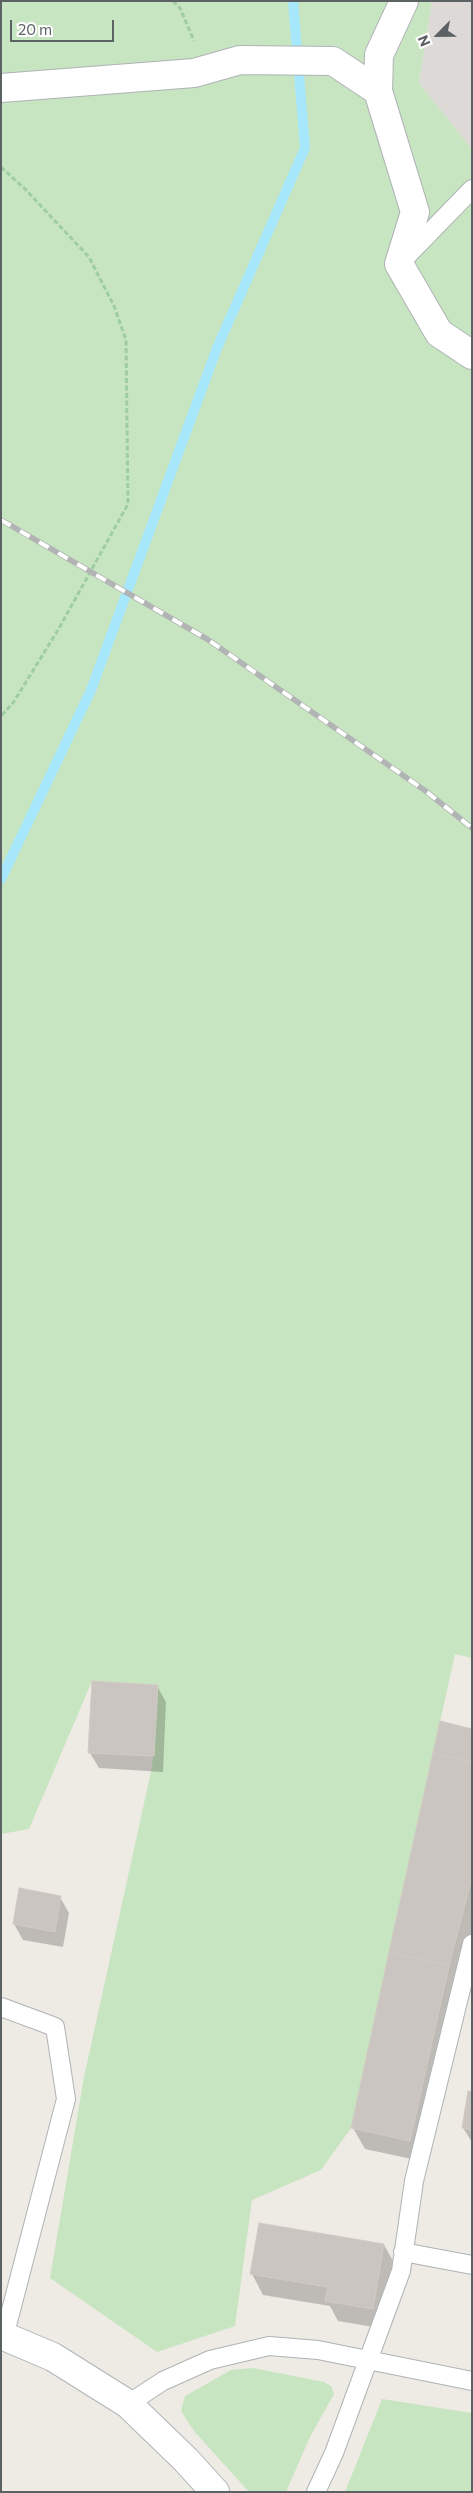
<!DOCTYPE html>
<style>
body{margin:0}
#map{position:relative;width:473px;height:2493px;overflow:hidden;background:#eeeae4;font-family:Commissioner,sans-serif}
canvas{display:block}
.frame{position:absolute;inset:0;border:2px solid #5c6164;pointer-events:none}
.north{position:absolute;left:413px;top:10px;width:50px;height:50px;-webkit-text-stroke:4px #fff;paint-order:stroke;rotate:247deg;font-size:14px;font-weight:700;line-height:20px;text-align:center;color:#5c6164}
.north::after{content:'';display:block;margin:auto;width:18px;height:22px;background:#5c6164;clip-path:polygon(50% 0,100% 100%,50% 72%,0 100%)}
.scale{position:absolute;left:10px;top:20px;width:104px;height:22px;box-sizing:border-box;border:2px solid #5c6164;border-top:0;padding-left:6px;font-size:15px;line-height:18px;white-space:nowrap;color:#5c6164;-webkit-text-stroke:4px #fff;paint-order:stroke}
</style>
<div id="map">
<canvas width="473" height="2493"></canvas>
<div class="frame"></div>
<div class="north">N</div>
<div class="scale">20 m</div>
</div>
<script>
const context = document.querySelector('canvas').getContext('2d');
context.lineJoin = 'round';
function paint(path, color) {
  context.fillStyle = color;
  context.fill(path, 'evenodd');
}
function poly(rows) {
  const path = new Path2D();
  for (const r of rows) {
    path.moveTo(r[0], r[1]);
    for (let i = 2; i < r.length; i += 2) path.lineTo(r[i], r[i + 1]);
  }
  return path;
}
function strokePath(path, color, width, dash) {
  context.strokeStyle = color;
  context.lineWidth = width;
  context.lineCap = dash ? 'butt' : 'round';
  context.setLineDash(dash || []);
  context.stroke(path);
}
const industrial = poly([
 [432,1,472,1,472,149,419,83]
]);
const green = poly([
 [1,1,432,1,419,83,472,149,472,1658,455,1654,351,2128,321,2170,252,2200,235,2326,157,2352,50,2278,84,2077,152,1767,158,1685,92,1681,29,1829,1,1834],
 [253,2368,324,2382,331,2386,334,2394,310,2437,286,2492,249,2492,194,2431,181,2411,185,2396,231,2370],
 [382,2399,472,2413,472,2492,345,2492]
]);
const shadow = poly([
 [157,1686,166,1702,163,1772,99,1768,90,1753],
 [472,1730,472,1943,421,2161,365,2149,353,2128],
 [60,1897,69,1913,63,1947,23,1940,14,1924],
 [472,2093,472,2142,463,2128],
 [384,2245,396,2266,385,2329,338,2321,330,2306,263,2295,252,2274]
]);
const stream = poly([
 [1,879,91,690,217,348,305,148,293,1]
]);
const building = poly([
 [92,1681,158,1685,154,1756,88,1753,92,1681],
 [440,1721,472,1729,472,1762,433,1753,440,1721],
 [433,1753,472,1762,472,1877,449,1966,389,1952,433,1753],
 [19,1888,61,1896,55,1932,13,1924,19,1888],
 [389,1952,449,1966,410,2141,351,2128,389,1952],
 [468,2091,472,2092,472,2130,462,2128,468,2091],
 [259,2223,384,2244,373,2309,325,2301,328,2287,250,2274,259,2223]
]);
const path = poly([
 [173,1,180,8,194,41],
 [1,167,24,188,89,257,114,306,126,340,128,504,58,630,13,703,1,716]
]);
const lane = poly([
 [405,258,472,189],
 [1,2007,55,2027,66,2099,4,2337],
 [403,2252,472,2265],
 [128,2404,163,2381,210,2360,269,2346,318,2350,472,2381],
 [316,2492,334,2453,401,2271,414,2181,472,1944]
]);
const street = poly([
 [1,88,194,73,240,60,333,61,378,91,415,212,399,264,439,333,472,355],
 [378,91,379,55,404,1]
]);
const secondary = poly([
 [1,2335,53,2357,128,2404,186,2460,215,2492]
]);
const rail = poly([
 [1,520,207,639,427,792,472,828]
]);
paint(industrial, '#ddd9d6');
paint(green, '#c8e5c1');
paint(shadow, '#0003');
strokePath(stream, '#a6e7fc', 10);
paint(building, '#cac5c1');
strokePath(building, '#d2cac2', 1);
strokePath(lane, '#afb3b6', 20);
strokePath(street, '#afb3b6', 30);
strokePath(secondary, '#b0b5b9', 30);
strokePath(path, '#9fcda3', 3, [5, 2.5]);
strokePath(lane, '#fff', 18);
strokePath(street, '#fff', 28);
strokePath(secondary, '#fff', 28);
strokePath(rail, '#b2b3b4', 5.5);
strokePath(rail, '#fff', 4, [11]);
</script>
